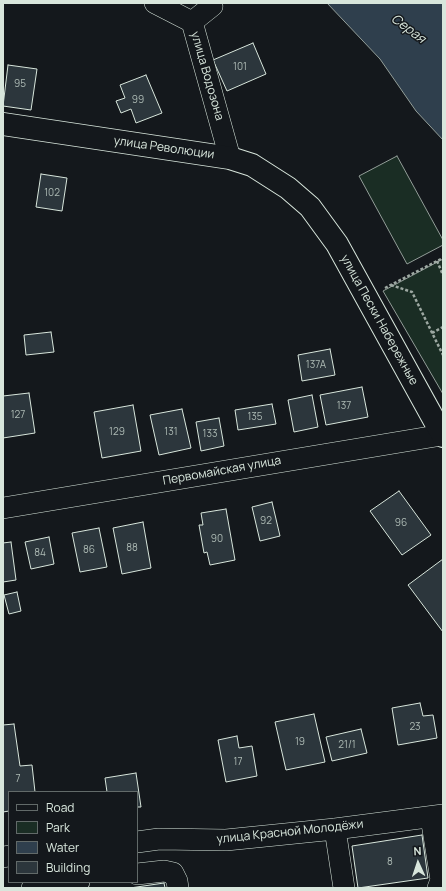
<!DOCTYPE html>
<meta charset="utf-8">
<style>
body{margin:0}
#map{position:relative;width:446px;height:891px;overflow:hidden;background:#14181c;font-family:Manrope,sans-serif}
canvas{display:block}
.frame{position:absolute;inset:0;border:4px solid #d8e6dc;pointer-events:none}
.legend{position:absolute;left:8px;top:791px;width:130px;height:92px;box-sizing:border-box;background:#14181c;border:1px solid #626a69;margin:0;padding:5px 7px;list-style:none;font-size:12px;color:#d8e6dc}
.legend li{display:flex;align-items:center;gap:8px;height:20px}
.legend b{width:20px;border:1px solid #626a69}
.north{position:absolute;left:398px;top:843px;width:40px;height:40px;-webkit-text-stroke:3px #14181c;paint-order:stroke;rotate:357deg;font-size:11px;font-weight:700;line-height:16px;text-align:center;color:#d8e6dc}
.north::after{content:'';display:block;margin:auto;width:14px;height:18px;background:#d8e6dc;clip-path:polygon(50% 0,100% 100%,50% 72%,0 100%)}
</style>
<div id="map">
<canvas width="446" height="891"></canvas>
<div class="frame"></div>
<ul class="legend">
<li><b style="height:5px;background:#14181c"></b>Road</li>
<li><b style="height:11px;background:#1a2d24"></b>Park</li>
<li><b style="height:11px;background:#2f3f4d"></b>Water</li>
<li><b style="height:11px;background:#2c363c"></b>Building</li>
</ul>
<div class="north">N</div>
</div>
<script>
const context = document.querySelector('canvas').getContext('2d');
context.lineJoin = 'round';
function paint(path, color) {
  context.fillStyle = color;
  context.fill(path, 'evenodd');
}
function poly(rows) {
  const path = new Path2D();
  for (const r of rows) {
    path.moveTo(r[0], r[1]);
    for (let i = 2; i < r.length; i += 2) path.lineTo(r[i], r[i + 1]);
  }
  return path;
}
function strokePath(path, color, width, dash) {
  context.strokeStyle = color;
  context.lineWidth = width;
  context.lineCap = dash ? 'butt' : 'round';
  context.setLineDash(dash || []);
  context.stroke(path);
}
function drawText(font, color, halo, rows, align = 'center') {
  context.font = font + ' Manrope,sans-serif';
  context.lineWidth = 3;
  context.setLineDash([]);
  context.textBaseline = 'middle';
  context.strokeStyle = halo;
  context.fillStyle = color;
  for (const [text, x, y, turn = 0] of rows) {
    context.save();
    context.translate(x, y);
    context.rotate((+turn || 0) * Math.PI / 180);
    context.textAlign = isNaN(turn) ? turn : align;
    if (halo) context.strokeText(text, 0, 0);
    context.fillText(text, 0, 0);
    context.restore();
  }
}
const green = poly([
 [397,156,443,240,443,245,407,264,359,176,397,156],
 [443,259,443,394,383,291,443,259]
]);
const water = poly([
 [327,3,443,3,443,140,416,111,380,59,327,3]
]);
const building = poly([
 [253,43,266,74,227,91,213,60,253,43],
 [8,65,37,69,31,110,3,106,8,65],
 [146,75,162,113,136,123,131,109,121,113,116,101,125,98,120,85,146,75],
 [41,174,67,178,62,211,36,207,41,174],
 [51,332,54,352,26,355,24,335,51,332],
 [330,349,335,375,302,381,298,355,330,349],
 [362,387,368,417,326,425,320,395,362,387],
 [29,393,35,433,3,438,3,396,29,393],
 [312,395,318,427,294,432,288,400,312,395],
 [272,404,276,424,238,430,235,410,272,404],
 [133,405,141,451,102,458,94,412,133,405],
 [182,409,191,448,159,455,150,415,182,409],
 [219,418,224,446,201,451,196,422,219,418],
 [399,491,431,535,402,555,370,511,399,491],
 [272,502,280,536,260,541,252,507,272,502],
 [226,509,235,560,210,565,207,552,204,553,199,525,203,525,201,513,226,509],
 [143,522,151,568,122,574,113,528,143,522],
 [99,528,107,567,80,572,72,533,99,528],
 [49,537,54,564,31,569,25,542,49,537],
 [11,542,16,580,3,582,3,543,11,542],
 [443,559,443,632,408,585,443,559],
 [17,592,21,611,9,614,4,595,17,592],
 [420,703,423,716,433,715,437,738,398,745,392,708,420,703],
 [314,714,325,762,286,770,275,722,314,714],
 [14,724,20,766,32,765,35,792,9,792,9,811,3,812,3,725,14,724],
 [361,729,367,753,332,761,326,737,361,729],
 [237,736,239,748,252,746,257,776,226,782,218,740,237,736],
 [136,773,141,807,137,807,137,792,107,792,105,778,136,773],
 [422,835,428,878,358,888,352,846,422,835],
 [164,883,165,888,130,888,164,883]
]);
const path = poly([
 [437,261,443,275],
 [391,285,412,292,443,355],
 [385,288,443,258],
 [432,333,443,327]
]);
const minor = poly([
 [155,3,192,22],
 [211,3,212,6,192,22,230,158],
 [3,508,442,435],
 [431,817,441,880,438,888],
 [335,829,344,888],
 [137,842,159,839,226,840,335,829,443,815],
 [3,857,9,856],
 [137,874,164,871,173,873,177,881,178,888],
 [32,888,79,882]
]);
const major = poly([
 [3,124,230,158,252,165,288,188,310,207,337,244,443,436]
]);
const numberNames = [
 ["101",240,67],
 ["95",20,84],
 ["99",138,100],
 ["102",52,193],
 ["137А",316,365],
 ["137",344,406],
 ["127",18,415],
 ["135",255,417],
 ["129",117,432],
 ["131",171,432],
 ["133",210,434],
 ["92",266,521],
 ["96",401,523],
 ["90",217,539],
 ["88",132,548],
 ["86",89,550],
 ["84",40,553],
 ["23",415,727],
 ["19",300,742],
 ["21/1",347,745],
 ["17",238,762],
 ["7",18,779],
 ["8",390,862]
];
const streetNames = [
 ["улица Водозона",207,76,74],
 ["улица Революции",164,148,8],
 ["улица Пески Набережные",379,320,61],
 ["Первомайская улица",222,471,-10],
 ["улица Красной Молодёжи",290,832,-6]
];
const waterNames = [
 ["Серая",408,29,37]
];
paint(green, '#1a2d24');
strokePath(green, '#939e99', 1);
paint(water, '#2f3f4d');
strokePath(water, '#939e99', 1);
paint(building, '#2c363c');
strokePath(building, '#d8e6dc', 1);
strokePath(minor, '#d8e6dc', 22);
strokePath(major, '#d8e6dc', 24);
strokePath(path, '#9da8a2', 2.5, [3, 2]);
strokePath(minor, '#14181c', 21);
strokePath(major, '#14181c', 22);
drawText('10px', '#adbab4', null, numberNames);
drawText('12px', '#d8e6dc', '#14181c', streetNames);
drawText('italic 13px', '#d8e6dc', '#14181c', waterNames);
</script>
